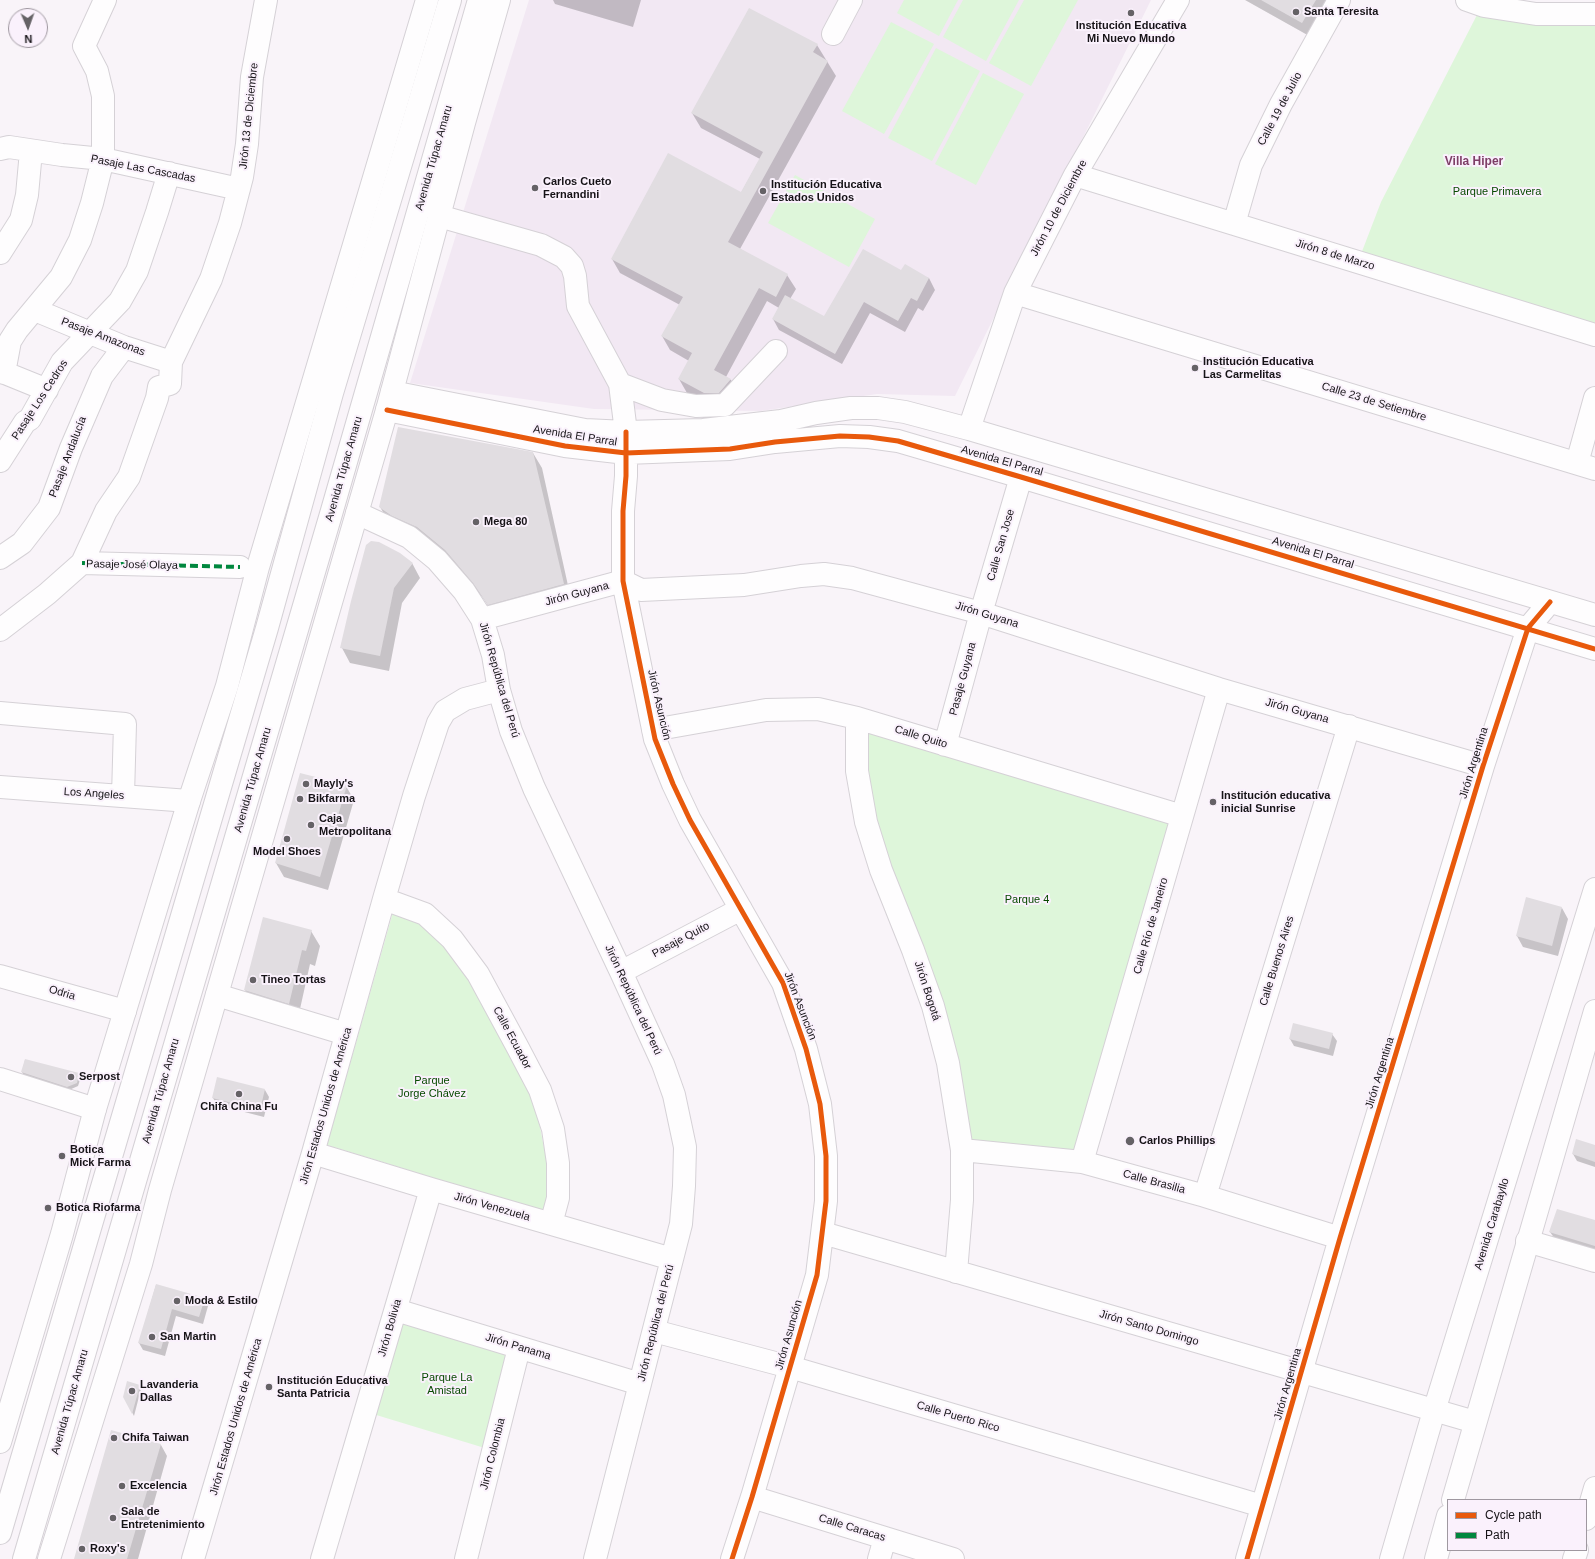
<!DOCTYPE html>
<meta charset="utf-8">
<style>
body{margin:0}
#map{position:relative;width:1595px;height:1559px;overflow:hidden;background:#f9f4f9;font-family:Arial,sans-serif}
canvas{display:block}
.legend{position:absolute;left:1447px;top:1499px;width:140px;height:52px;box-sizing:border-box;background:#faf1fc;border:1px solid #9f98a0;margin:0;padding:5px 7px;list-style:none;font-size:12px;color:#161317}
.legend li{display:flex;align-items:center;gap:8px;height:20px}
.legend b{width:20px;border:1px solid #9f98a0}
.north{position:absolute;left:8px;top:8px;width:40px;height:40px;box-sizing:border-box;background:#faf1fc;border:1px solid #9f98a0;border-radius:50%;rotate:178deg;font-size:11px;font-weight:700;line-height:16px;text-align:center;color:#161317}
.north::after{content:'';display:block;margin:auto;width:14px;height:18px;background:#656266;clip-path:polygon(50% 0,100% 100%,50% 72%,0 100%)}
</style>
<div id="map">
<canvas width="1595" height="1559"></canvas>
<ul class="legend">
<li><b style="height:5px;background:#e8590c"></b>Cycle path</li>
<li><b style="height:5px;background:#00873e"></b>Path</li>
</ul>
<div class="north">N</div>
</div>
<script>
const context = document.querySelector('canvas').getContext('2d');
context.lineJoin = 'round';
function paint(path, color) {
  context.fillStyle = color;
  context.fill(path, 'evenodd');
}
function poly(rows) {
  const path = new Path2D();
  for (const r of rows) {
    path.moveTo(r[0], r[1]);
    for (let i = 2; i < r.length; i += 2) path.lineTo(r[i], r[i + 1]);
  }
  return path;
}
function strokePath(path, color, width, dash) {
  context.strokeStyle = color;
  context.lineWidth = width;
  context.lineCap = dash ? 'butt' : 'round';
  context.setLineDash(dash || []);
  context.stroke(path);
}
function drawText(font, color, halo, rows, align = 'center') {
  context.font = font + ' Arial,sans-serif';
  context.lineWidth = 4;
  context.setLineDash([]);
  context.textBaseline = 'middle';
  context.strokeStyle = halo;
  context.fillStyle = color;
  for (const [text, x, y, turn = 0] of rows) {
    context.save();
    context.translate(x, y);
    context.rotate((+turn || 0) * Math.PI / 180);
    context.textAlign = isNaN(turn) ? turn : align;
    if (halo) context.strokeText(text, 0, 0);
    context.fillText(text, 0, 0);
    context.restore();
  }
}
const built = poly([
 [529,0,1151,0,955,396,877,394,761,411,594,409,410,383]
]);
const green = poly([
 [904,0,958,0,939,36,897,13],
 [963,0,1019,0,986,61,943,37],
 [1024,0,1078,0,1031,86,989,63],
 [1479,11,1595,19,1595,325,1361,254,1381,202],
 [891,22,934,44,884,134,842,111],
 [936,48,980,71,932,161,888,138],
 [983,73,1024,94,976,185,935,164],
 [795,175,875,219,849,267,768,223],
 [865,729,1173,821,1075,1154,970,1141,920,949,878,828,866,774],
 [393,912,423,925,444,945,469,978,511,1052,537,1112,547,1163,548,1213,327,1145],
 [401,1318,512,1351,488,1449,373,1414]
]);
const shadow = poly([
 [553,0,641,0,633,27,555,4],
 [1245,0,1333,0,1311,37],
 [817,45,836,76,740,249,787,275,796,289,790,299,825,318,901,272,929,278,935,290,923,311,918,308,905,332,870,313,842,364,779,330,773,319,779,308,767,301,726,377,731,380,739,394,728,407,687,393,679,379,689,361,670,350,662,336,680,305,620,273,612,259,741,193,760,159,701,128,692,113],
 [533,453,542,468,571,599,497,619,483,598,455,565,389,522,380,507],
 [412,563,420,578,402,603,389,671,350,663,342,648],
 [346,786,354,800,328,890,284,877,276,863],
 [1562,908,1568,919,1558,956,1523,947,1517,936],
 [311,931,320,946,315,966,310,964,298,1018,254,1005,245,990],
 [1332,1034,1337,1041,1333,1056,1294,1046,1290,1039],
 [25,1060,79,1074,81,1077,78,1086,69,1090,24,1076,22,1072],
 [265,1090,269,1097,264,1117,217,1105,213,1098],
 [1595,1146,1595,1167,1577,1161,1573,1154],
 [1595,1221,1595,1251,1555,1239,1550,1232],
 [156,1285,204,1299,208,1306,203,1324,176,1316,165,1356,143,1350,139,1343],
 [139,1386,141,1389,134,1416,124,1397],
 [112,1431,161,1445,167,1456,138,1559,76,1559]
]);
const building = poly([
 [1261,0,1316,0,1302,23],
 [749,8,818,44,813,52,828,61,728,242,788,274,776,297,759,288,714,370,731,379,719,393,704,393,678,379,692,353,661,336,683,297,611,259,668,153,741,192,763,152,691,113],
 [863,249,901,270,905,264,929,278,917,301,911,298,898,321,864,302,835,354,772,319,785,295,824,316],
 [398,427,533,452,564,584,488,605,473,583,445,550,417,527,392,516,379,507],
 [371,541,379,542,400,553,413,563,394,588,380,656,340,648,351,601,366,545],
 [300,773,347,785,320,877,275,863],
 [1526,897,1562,907,1552,946,1516,936],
 [263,917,312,930,306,951,302,950,289,1004,244,990],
 [1293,1023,1333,1033,1329,1049,1289,1039],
 [25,1059,79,1073,77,1083,67,1087,21,1072],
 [217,1077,265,1089,260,1110,212,1098],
 [1576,1139,1595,1145,1595,1162,1572,1154],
 [1557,1209,1595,1220,1595,1246,1549,1232],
 [156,1284,205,1298,199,1317,172,1309,161,1349,138,1343],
 [127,1381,140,1385,132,1414,123,1397],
 [111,1430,161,1444,127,1559,74,1559]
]);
const minor = poly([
 [1467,0,1484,6,1536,14,1595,14],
 [833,34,851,0],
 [0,149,9,147,62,155,103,159,239,189],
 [1075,175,1595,335],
 [439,216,541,245,564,257,572,266,575,276,578,306,620,384,626,432,626,476,623,511,623,581,655,739,673,784,690,820,783,983,806,1049,820,1104,826,1156,826,1201,817,1275,752,1497,732,1559],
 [1234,224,1251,165,1281,104,1339,0],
 [0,253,21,220,27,195,31,151],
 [1015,293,1595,469],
 [35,310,124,347,171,362],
 [0,371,47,390],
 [4,373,10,341,17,330,61,277,80,240,92,203,103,159,103,96,97,71,84,46,105,0],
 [620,384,662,400,696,406,725,405,776,351],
 [392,392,585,430,626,432,703,430,781,421,816,413,851,408,878,408,905,412,969,429,1595,615],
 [387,410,565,446,626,453,730,449,775,442,840,436,869,437,898,441,1021,477,1595,649],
 [969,429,1015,293,1075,175,1178,0],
 [0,461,25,422,30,419,62,362,120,301,137,271,157,212,169,173],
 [1577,463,1595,398],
 [357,513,409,537,437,560,464,591,482,619,493,655,499,690,511,731,534,788,621,972,663,1064,674,1095,685,1147,684,1186,681,1224,595,1559],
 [0,558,22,543,49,508,71,448,102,376,124,347],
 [82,563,106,511,129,477,157,398,159,387,170,384,171,362,211,279,230,223,242,177,247,144,252,77,266,0],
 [482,619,623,581,641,590,744,585,801,576,824,574,852,578,981,613,1219,689,1483,766],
 [0,630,47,594,82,563,240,567],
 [0,713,125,724,123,796],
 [857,718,857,771,866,822,881,870,913,950,933,1006,948,1063,962,1150,962,1200,956,1272],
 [653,730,766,710,818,709,857,718,1182,816],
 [945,745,981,613,1021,477],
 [0,787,189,801],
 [384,899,425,914,452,939,478,974,518,1048,540,1090,553,1129,558,1163,558,1198,551,1224],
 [621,972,741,909],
 [0,976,125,1011],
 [217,995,346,1034],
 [0,1079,95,1109],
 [962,1150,1082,1162,1205,1196,1340,1238],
 [313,1153,431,1189,672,1259],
 [1082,1162,1219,689],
 [1205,1196,1349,726],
 [823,1233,1475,1422],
 [1527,1241,1595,1261],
 [396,1310,640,1384],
 [654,1331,790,1367,1262,1506],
 [752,1497,953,1559],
 [1586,1519,1595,1488],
 [193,1559,313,1153,384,899,414,796,438,723,445,711,465,699,499,690],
 [322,1559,431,1189],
 [466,1559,519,1348],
 [879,1559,885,1538],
 [1247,1559,1340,1238,1483,766,1528,628,1550,602],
 [1574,1559,1577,1550]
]);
const major = poly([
 [0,1442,62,1234,95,1109,189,801,227,686,258,567,427,0],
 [1453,1500,1595,1011],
 [49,1559,141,1264,160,1190,387,410,464,123,499,0],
 [1391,1559,1434,1411,1595,889],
 [1436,1559,1448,1516]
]);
const highway = poly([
 [0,1533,267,628,332,393,450,0],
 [24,1559,331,514,479,0]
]);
const quiet = poly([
 [82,563,240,567]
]);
const cycleway = poly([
 [387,410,565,446,626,453,730,449,775,442,840,436,869,437,898,441,1021,477,1595,649],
 [626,432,626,476,623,511,623,581,655,739,673,784,690,820,783,983,806,1049,820,1104,826,1156,826,1201,817,1275,752,1497,732,1559],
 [1247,1559,1340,1238,1483,766,1528,628,1550,602]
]);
const markers = [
 [1296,12,4,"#656266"],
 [1131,13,4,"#656266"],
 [535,188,4,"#656266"],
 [763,191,4,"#656266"],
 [1195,368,4,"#656266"],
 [476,522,4,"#656266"],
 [306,784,4,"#656266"],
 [300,799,4,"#656266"],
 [1213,802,4,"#656266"],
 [311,825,4,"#656266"],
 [287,839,4,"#656266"],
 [253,980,4,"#656266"],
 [71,1077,4,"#656266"],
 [239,1094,4,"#656266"],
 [1130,1141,5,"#656266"],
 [62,1156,4,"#656266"],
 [48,1208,4,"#656266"],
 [177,1301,4,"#656266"],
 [152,1337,4,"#656266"],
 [269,1387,4,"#656266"],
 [132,1391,4,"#656266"],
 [114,1438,4,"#656266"],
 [122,1486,4,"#656266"],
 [113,1518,4,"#656266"],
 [82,1549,4,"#656266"]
];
const poiNames = [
 ["Santa Teresita",1304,12],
 ["Institución Educativa",1131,26,"center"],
 ["Mi Nuevo Mundo",1131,39,"center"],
 ["Carlos Cueto",543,182],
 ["Fernandini",543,195],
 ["Institución Educativa",771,185],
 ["Estados Unidos",771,198],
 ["Institución Educativa",1203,362],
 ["Las Carmelitas",1203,375],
 ["Mega 80",484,522],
 ["Mayly's",314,784],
 ["Institución educativa",1221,796],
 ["inicial Sunrise",1221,809],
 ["Bikfarma",308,799],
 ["Caja",319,819],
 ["Metropolitana",319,832],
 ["Model Shoes",287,852,"center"],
 ["Tineo Tortas",261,980],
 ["Serpost",79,1077],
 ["Chifa China Fu",239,1107,"center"],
 ["Carlos Phillips",1139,1141],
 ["Botica",70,1150],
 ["Mick Farma",70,1163],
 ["Botica Riofarma",56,1208],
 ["Moda & Estilo",185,1301],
 ["San Martin",160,1337],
 ["Institución Educativa",277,1381],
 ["Santa Patricia",277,1394],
 ["Lavanderia",140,1385],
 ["Dallas",140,1398],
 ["Chifa Taiwan",122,1438],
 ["Excelencia",130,1486],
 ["Sala de",121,1512],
 ["Entretenimiento",121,1525],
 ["Roxy's",90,1549]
];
const streetNames = [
 ["Calle 19 de Julio",1280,109,-62],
 ["Jirón 13 de Diciembre",249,116,-84],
 ["Avenida Túpac Amaru",434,158,-74],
 ["Pasaje Las Cascadas",143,169,11],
 ["Jirón 10 de Diciembre",1059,208,-62],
 ["Jirón 8 de Marzo",1335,255,17],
 ["Pasaje Amazonas",103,337,21],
 ["Pasaje Los Cedros",40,400,-57],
 ["Calle 23 de Setiembre",1374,402,17],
 ["Avenida El Parral",575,436,9],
 ["Pasaje Andalucía",68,457,-69],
 ["Avenida El Parral",1002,461,16],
 ["Avenida Túpac Amaru",344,469,-74],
 ["Calle San Jose",1001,545,-74],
 ["Avenida El Parral",1313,553,17],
 ["Pasaje José Olaya",132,565,1],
 ["Jirón Guyana",577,594,-15],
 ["Jirón Guyana",987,615,17],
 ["Pasaje Guyana",963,679,-75],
 ["Jirón República del Perú",499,680,74],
 ["Jirón Asunción",659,705,77],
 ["Jirón Guyana",1297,711,16],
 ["Calle Quito",921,737,17],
 ["Jirón Argentina",1474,763,-73],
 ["Avenida Túpac Amaru",253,780,-74],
 ["Los Angeles",94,794,4],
 ["Calle Río de Janeiro",1151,926,-74],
 ["Pasaje Quito",681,940,-28],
 ["Calle Buenos Aires",1277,961,-73],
 ["Jirón Bogotá",927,991,72],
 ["Odria",62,993,16],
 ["Jirón República del Perú",633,1000,65],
 ["Jirón Asunción",800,1006,69],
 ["Calle Ecuador",512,1038,62],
 ["Jirón Argentina",1380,1073,-73],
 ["Avenida Túpac Amaru",161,1091,-74],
 ["Jirón Estados Unidos de América",326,1106,-74],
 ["Calle Brasilia",1154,1182,15],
 ["Jirón Venezuela",492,1207,16],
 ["Avenida Carabayllo",1492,1224,-73],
 ["Jirón República del Perú",656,1323,-76],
 ["Jirón Bolivia",390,1328,-74],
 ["Jirón Santo Domingo",1149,1328,16],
 ["Jirón Asunción",789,1335,-74],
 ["Jirón Panama",518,1347,17],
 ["Jirón Argentina",1288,1384,-74],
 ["Avenida Túpac Amaru",70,1402,-74],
 ["Jirón Estados Unidos de América",236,1417,-74],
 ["Calle Puerto Rico",958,1417,16],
 ["Jirón Colombia",493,1454,-76],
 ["Calle Caracas",852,1528,17]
];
const parkNames = [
 ["Parque Primavera",1497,192],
 ["Parque 4",1027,900],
 ["Parque",432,1081],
 ["Jorge Chávez",432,1094],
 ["Parque La",447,1378],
 ["Amistad",447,1391]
];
const neighbourhoodNames = [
 ["Villa Hiper",1474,162]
];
paint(built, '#f2e8f3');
paint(green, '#def6da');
paint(shadow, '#0003');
paint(building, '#e1dde1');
strokePath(minor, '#d5d1d6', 24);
strokePath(major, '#d5d1d6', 24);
strokePath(highway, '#d5d1d6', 24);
strokePath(minor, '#fefdfe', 22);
strokePath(major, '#fefdfe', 22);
strokePath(highway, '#fefdfe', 22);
strokePath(quiet, '#00873e', 4, [8, 4]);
strokePath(cycleway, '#e8590c', 5);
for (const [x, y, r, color] of markers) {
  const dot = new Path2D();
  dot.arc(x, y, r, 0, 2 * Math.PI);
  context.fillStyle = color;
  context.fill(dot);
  strokePath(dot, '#faf1fc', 1.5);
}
drawText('bold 11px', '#161317', '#faf1fc', poiNames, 'left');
drawText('11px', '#161317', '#faf1fc', streetNames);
drawText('11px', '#074a00', '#faf1fc', parkNames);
drawText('bold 12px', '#7d3e66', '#faf1fc', neighbourhoodNames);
</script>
